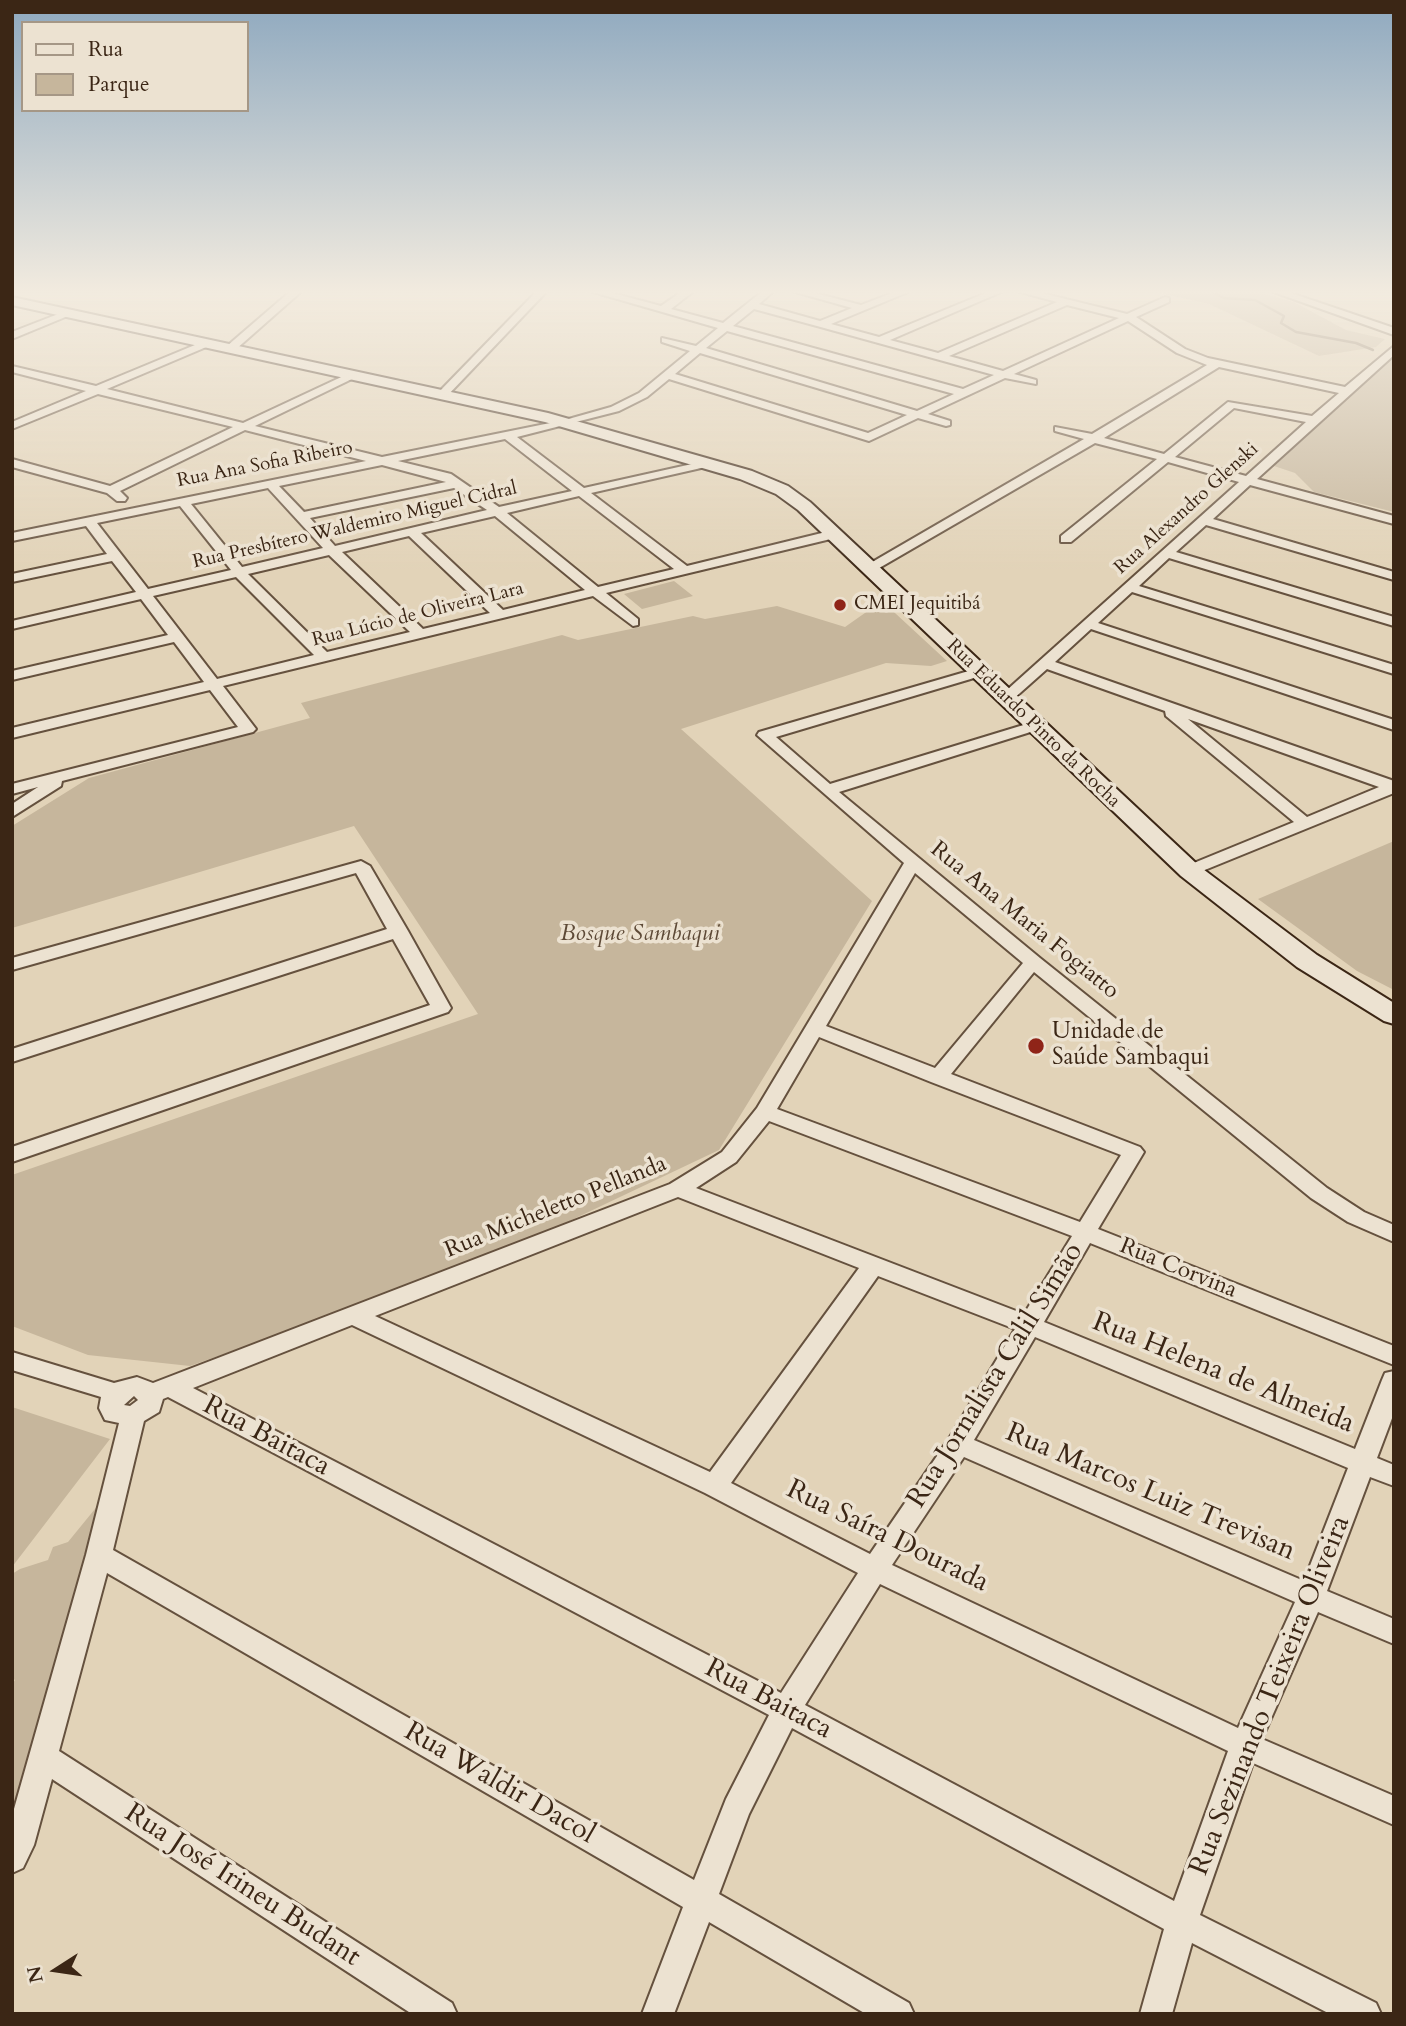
<!DOCTYPE html>
<meta charset="utf-8">
<style>
body{margin:0}
#map{position:relative;width:1406px;height:2026px;overflow:hidden;background:#e2d3b8;font-family:Cardo,serif}
canvas{display:block}
.frame{position:absolute;inset:0;border:14px solid #3b2615;pointer-events:none}
.legend{position:absolute;left:21px;top:21px;width:228px;height:91px;box-sizing:border-box;background:#ece2d1;border:2px solid #a59786;margin:0;padding:9px 12px;list-style:none;font-size:21px;color:#3b2615}
.legend li{display:flex;align-items:center;gap:14px;height:35px}
.legend b{width:35px;border:2px solid #a59786}
.north{position:absolute;left:21px;top:1935px;width:70px;height:70px;-webkit-text-stroke:5px #ece2d1;paint-order:stroke;rotate:258deg;font-size:19px;font-weight:700;line-height:28px;text-align:center;color:#3b2615}
.north::after{content:'';display:block;margin:auto;width:24px;height:32px;background:#3b2615;clip-path:polygon(50% 0,100% 100%,50% 72%,0 100%)}
</style>
<div id="map">
<canvas width="1406" height="2026"></canvas>
<div class="frame"></div>
<ul class="legend">
<li><b style="height:9px;background:#ece2d1"></b>Rua</li>
<li><b style="height:19px;background:#c6b69c"></b>Parque</li>
</ul>
<div class="north">N</div>
</div>
<script>
const context = document.querySelector('canvas').getContext('2d');
context.lineJoin = 'round';
function paint(path, color) {
  context.fillStyle = color;
  context.fill(path, 'evenodd');
}
function poly(rows) {
  const path = new Path2D();
  for (const r of rows) {
    path.moveTo(r[0], r[1]);
    for (let i = 2; i < r.length; i += 2) path.lineTo(r[i], r[i + 1]);
  }
  return path;
}
function strokePath(path, color, width, dash) {
  context.strokeStyle = color;
  context.lineWidth = width;
  context.lineCap = dash ? 'butt' : 'round';
  context.setLineDash(dash || []);
  context.stroke(path);
}
function drawText(font, color, halo, rows, align = 'center') {
  context.font = font + ' Cardo,serif';
  context.lineWidth = 7;
  context.setLineDash([]);
  context.textBaseline = 'middle';
  context.strokeStyle = halo;
  context.fillStyle = color;
  for (const [text, x, y, turn = 0] of rows) {
    context.save();
    context.translate(x, y);
    context.rotate((+turn || 0) * Math.PI / 180);
    context.textAlign = isNaN(turn) ? turn : align;
    if (halo) context.strokeText(text, 0, 0);
    context.fillText(text, 0, 0);
    context.restore();
  }
}
const green = poly([
 [1147,290,1251,290,1294,302,1346,330,1385,339,1376,347,1319,356,1209,304],
 [1394,356,1394,512,1314,492,1295,473,1274,466],
 [674,581,693,596,642,609,624,594],
 [882,601,947,661,931,666,886,663,681,729,872,901,719,1150,481,1263,190,1366,88,1355,12,1326,12,1175,478,1014,354,826,12,928,12,826,89,778,310,718,301,703,562,635,578,640,693,616,705,619,777,606,845,627],
 [1394,841,1394,990,1357,971,1258,899],
 [12,1407,110,1439,12,1567],
 [99,1504,12,1826,12,1685,15,1680,12,1678,12,1574,20,1569,48,1560,53,1547,68,1542]
]);
const stream = poly([
 [1209,290,1224,298,1255,300,1284,316,1281,323,1296,332,1356,343,1373,350]
]);
const minor = poly([
 [292,290,303,290,235,350,227,350,227,346,292,290],
 [538,290,548,290,446,397,438,397,438,393,538,290],
 [586,290,601,290,661,306,684,290,695,290,671,309,723,323,764,290,775,290,759,304,820,321,852,308,788,290,803,290,861,305,900,290,913,290,831,324,879,337,993,290,1006,290,890,340,938,353,1057,302,1013,290,1029,290,1127,314,1165,297,1169,298,1169,302,1136,317,1185,349,1208,358,1345,387,1394,346,1394,355,1257,479,1394,516,1394,524,1250,485,1213,519,1394,572,1394,580,1206,525,1176,552,1394,617,1394,626,1169,558,1139,586,1394,665,1394,674,1132,592,1098,623,1394,720,1394,730,1091,629,1055,662,1394,781,1394,793,1190,876,1184,875,1181,871,1184,867,1294,822,1166,716,1165,711,1047,669,1011,701,1001,701,998,698,1239,482,1168,462,1071,542,1061,542,1061,536,1157,459,1095,443,874,571,864,571,862,568,1084,439,1055,431,1055,427,1092,434,1207,365,1177,353,1128,321,1014,374,1036,380,1036,384,1005,378,928,414,950,421,950,425,946,426,918,418,869,441,669,379,647,397,619,411,517,437,584,488,710,460,710,466,591,493,687,566,834,530,840,534,839,537,606,593,638,619,638,625,633,626,593,596,223,686,256,729,253,732,62,781,61,786,12,817,12,804,38,787,12,794,12,784,238,727,210,690,12,738,12,728,204,682,174,642,12,680,12,671,168,635,141,599,12,629,12,621,136,592,112,561,12,582,12,574,107,554,86,526,12,541,12,533,366,461,245,430,120,491,127,498,125,501,117,501,107,493,12,467,12,459,110,486,233,427,98,394,12,429,12,422,86,391,12,372,12,366,96,386,207,340,212,343,211,345,107,389,243,423,352,372,356,373,356,377,255,426,382,457,565,420,611,407,639,393,690,351,662,342,662,338,696,346,718,328,586,290],
 [1067,305,1119,318,1003,371,949,356,1067,305],
 [754,309,817,326,994,375,963,389,733,326,754,309],
 [727,331,954,394,917,411,706,348,727,331],
 [700,353,907,415,868,433,675,374,700,353],
 [1219,367,1339,393,1312,416,1228,402,1164,454,1104,438,1219,367],
 [1234,408,1306,422,1246,476,1175,457,1234,408],
 [505,439,572,491,499,507,451,474,398,461,505,439],
 [382,465,446,482,304,512,279,486,382,465],
 [268,488,323,548,242,567,191,504,268,488],
 [454,488,487,510,335,546,310,518,454,488],
 [579,496,674,569,598,587,507,513,579,496],
 [180,506,231,570,148,589,97,523,180,506],
 [495,516,585,590,503,610,421,533,495,516],
 [409,536,490,613,423,629,342,552,409,536],
 [329,555,410,632,327,652,248,574,329,555],
 [236,577,314,655,217,679,153,596,236,577],
 [1188,719,1379,787,1307,817,1188,719],
 [1268,290,1282,290,1394,328,1394,335,1268,290],
 [66,311,75,313,12,339,12,332,66,311],
 [979,668,984,669,986,672,984,675,776,737,830,784,1030,723,1040,723,1043,726,1040,729,839,792,1040,958,1327,1188,1364,1212,1394,1225,1394,1242,1348,1222,1311,1198,1034,972,951,1074,1140,1147,1144,1152,1098,1229,1394,1346,1394,1365,1090,1243,1044,1322,1355,1449,1382,1380,1385,1373,1394,1371,1394,1413,1377,1458,1394,1465,1394,1486,1370,1477,1327,1591,1394,1619,1394,1644,1318,1612,1262,1739,1394,1796,1394,1825,1253,1763,1200,1915,1376,2003,1381,2014,1330,2014,1192,1943,1172,2014,1140,2014,1164,1929,792,1728,749,1814,719,1894,909,2003,914,2014,866,2014,709,1922,674,2014,642,2014,683,1907,107,1573,59,1751,452,2003,457,2014,412,2014,52,1779,34,1845,23,1868,12,1873,12,1816,86,1555,119,1423,105,1420,99,1408,101,1397,12,1370,12,1352,114,1383,137,1377,153,1383,670,1184,722,1152,757,1108,904,863,757,735,759,732,979,668],
 [915,873,1023,963,935,1068,826,1026,915,873],
 [819,1037,931,1082,1121,1155,1080,1222,777,1109,819,1037],
 [769,1121,1072,1236,1024,1314,696,1188,736,1162,769,1121],
 [678,1197,859,1268,710,1472,375,1316,678,1197],
 [878,1276,1015,1329,950,1437,870,1554,731,1483,878,1276],
 [352,1325,705,1493,858,1573,781,1693,193,1388,352,1325],
 [1035,1337,1348,1468,1304,1581,974,1440,1035,1337],
 [134,1396,138,1400,130,1406,124,1405,134,1396],
 [168,1397,769,1715,726,1799,694,1880,113,1550,144,1421,159,1412,163,1399,168,1397],
 [964,1457,1295,1602,1238,1728,892,1565,964,1457],
 [880,1584,1228,1751,1174,1901,805,1705,880,1584],
 [361,861,370,866,408,931,451,1008,448,1012,12,1162,12,1147,430,1005,393,939,12,1062,12,1049,387,929,356,873,12,970,12,958,361,861]
]);
const secondary = poly([
 [12,297,548,413,752,471,788,486,810,502,1199,866,1317,955,1394,1003,1394,1024,1384,1021,1297,967,1181,876,798,510,776,494,740,479,545,422,12,305,12,297]
]);
const markers = [
 [840,605,7,"#8f2418"],
 [1036,1046,9,"#8f2418"]
];
const farStreetnames = [
 ["Rua Ana Sofia Ribeiro",265,465,-11],
 ["Rua Alexandro Glenski",1187,509,-42],
 ["Rua Presbítero Waldemiro Miguel Cidral",355,526,-13],
 ["Rua Lúcio de Oliveira Lara",418,615,-14],
 ["Rua Eduardo Pinto da Rocha",1033,724,44]
];
const farPoinames = [
 ["CMEI Jequitibá",854,605]
];
const streetNames = [
 ["Rua Ana Maria Fogiatto",1024,921,39],
 ["Rua Micheletto Pellanda",556,1208,-22],
 ["Rua Corvina",1178,1269,22]
];
const parkNames = [
 ["Bosque Sambaqui",640,935]
];
const poiNames = [
 ["Unidade de",1052,1033],
 ["Saúde Sambaqui",1052,1059]
];
const nearStreetnames = [
 ["Rua Helena de Almeida",1223,1374,22],
 ["Rua Jornalista Calil Simão",996,1376,-58],
 ["Rua Baitaca",266,1437,28],
 ["Rua Marcos Luiz Trevisan",1150,1493,23],
 ["Rua Saíra Dourada",887,1537,26],
 ["Rua Sezinando Teixeira Oliveira",1271,1696,-68],
 ["Rua Baitaca",768,1700,28],
 ["Rua Waldir Dacol",499,1784,30],
 ["Rua José Irineu Budant",242,1886,33]
];
paint(green, '#c6b69c');
strokePath(stream, '#7d6a56', 2.5);
strokePath(minor, '#65513e', 4);
strokePath(secondary, '#3b2615', 4);
paint(minor, '#ece2d1');
paint(secondary, '#ece2d1');
const sky = context.createLinearGradient(0, 0, 0, 573);
sky.addColorStop(0, '#8fa9bf');
sky.addColorStop(0.51, '#f2ebdf');
sky.addColorStop(1, '#f2ebdf00');
context.fillStyle = sky;
context.fillRect(0, 0, 1406, 573);
for (const [x, y, r, color] of markers) {
  const dot = new Path2D();
  dot.arc(x, y, r, 0, 2 * Math.PI);
  context.fillStyle = color;
  context.fill(dot);
  strokePath(dot, '#ece2d1', 2.5);
}
drawText('19px', '#3b2615', '#ece2d1', farStreetnames);
drawText('19px', '#3b2615', '#ece2d1', farPoinames, 'left');
drawText('23px', '#3b2615', '#ece2d1', streetNames);
drawText('italic 23px', '#5e4a37', '#ece2d1', parkNames);
drawText('23px', '#3b2615', '#ece2d1', poiNames, 'left');
drawText('28px', '#3b2615', '#ece2d1', nearStreetnames);
</script>
